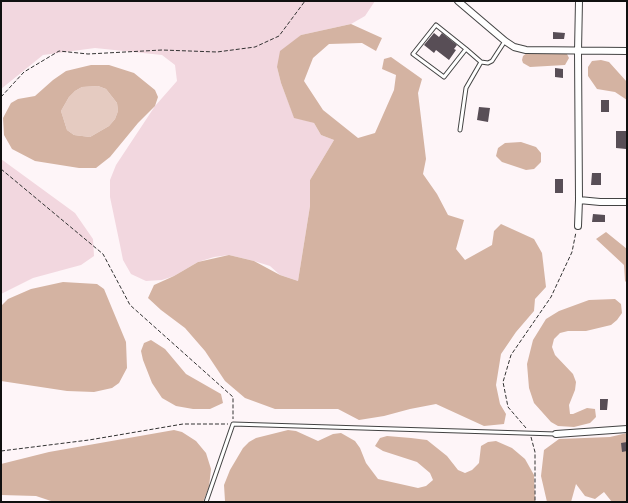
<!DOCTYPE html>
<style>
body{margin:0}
#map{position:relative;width:628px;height:503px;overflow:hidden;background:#fef5f8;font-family:Merriweather,serif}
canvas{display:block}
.frame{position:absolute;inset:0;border:2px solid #101010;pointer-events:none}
</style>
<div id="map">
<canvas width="628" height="503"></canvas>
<div class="frame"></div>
</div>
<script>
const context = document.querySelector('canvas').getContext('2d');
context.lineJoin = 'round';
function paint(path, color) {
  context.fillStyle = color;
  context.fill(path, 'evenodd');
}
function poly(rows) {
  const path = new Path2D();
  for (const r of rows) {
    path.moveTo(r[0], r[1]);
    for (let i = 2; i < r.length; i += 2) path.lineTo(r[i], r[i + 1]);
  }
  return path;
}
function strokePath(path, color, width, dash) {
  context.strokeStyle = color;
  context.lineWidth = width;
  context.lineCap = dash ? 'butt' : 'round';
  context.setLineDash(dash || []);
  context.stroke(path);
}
const farmland = poly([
 [1,1,375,1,365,16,351,24,301,35,277,67,281,83,294,117,314,123,321,135,334,140,310,180,310,206,298,281,280,275,270,266,254,261,229,255,214,257,198,262,174,276,162,280,146,281,131,274,123,260,120,245,110,197,110,180,116,165,155,106,177,81,175,65,162,55,95,48,43,55,1,89],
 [1,159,75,213,93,239,94,256,81,265,33,278,1,294]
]);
const green = poly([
 [98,86,106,89,117,103,118,111,115,119,109,126,90,137,74,135,67,130,61,111,69,97,75,91,82,87]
]);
const forest = poly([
 [351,24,382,38,376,51,362,43,329,44,313,58,304,81,323,110,358,138,375,133,394,90,396,75,382,69,384,59,391,57,422,79,418,93,426,159,423,174,437,194,448,215,464,220,456,249,465,260,492,245,494,231,501,224,534,239,542,253,546,287,535,299,534,311,516,332,501,354,496,385,500,404,506,414,504,424,484,426,436,404,410,409,384,416,359,420,338,409,275,409,245,398,225,381,205,351,185,328,161,310,148,298,154,285,174,276,198,262,229,255,254,261,280,275,298,281,310,206,310,180,334,140,321,135,314,123,294,118,281,83,277,67,280,51,301,35],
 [564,52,567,54,569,58,565,65,530,67,523,63,522,60,523,56,527,53],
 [601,60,609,62,627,82,627,100,615,92,597,89,588,76,588,67,592,61],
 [91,65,109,65,134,73,155,90,158,97,155,106,138,123,110,157,96,168,79,168,35,161,12,149,4,135,3,118,11,103,18,99,35,96,53,80,66,71],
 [98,86,106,89,117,103,118,111,115,119,109,126,90,137,74,135,67,130,61,111,69,97,75,91,82,87],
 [521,142,536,147,541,153,541,162,534,169,526,170,502,162,496,156,498,148,505,143],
 [606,232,627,249,627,283,625,281,624,265,596,239],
 [63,282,97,284,104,289,126,342,127,368,119,383,112,388,94,392,67,391,1,381,1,306,8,299,31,289],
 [615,299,621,304,622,313,617,320,611,325,586,331,568,331,560,333,554,339,552,347,555,355,573,374,576,382,575,390,569,405,570,414,573,414,587,408,595,409,596,417,590,423,574,427,558,426,551,422,534,403,529,388,527,364,533,340,546,319,559,311,589,300],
 [151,340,165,349,186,374,221,394,223,403,210,409,193,409,176,406,162,398,152,383,143,360,141,351,144,343],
 [174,430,182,432,196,441,206,453,211,469,209,487,203,502,54,502,36,496,1,495,1,464,49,452],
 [288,430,296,431,318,441,333,434,341,433,355,441,360,448,366,463,378,479,418,488,426,486,433,480,430,473,417,462,383,451,375,446,380,438,387,436,411,438,427,440,447,456,458,470,465,473,472,470,479,463,481,446,488,442,496,441,512,448,525,459,534,475,535,501,535,502,225,501,224,485,230,470,243,448,249,442,256,438],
 [627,433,627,502,612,502,604,492,595,499,585,496,576,484,571,502,547,502,541,476,544,450,559,439,610,437]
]);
const building = poly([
 [553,32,565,33,564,39,553,39],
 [434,33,439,37,442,33,457,45,454,49,456,50,449,60,436,50,434,53,424,45],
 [555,68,563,69,563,78,555,77],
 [601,100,609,100,609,112,601,112],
 [479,107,490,108,488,122,477,120],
 [616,131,626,131,626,149,616,148],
 [592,173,601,173,601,185,591,185],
 [555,179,563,179,563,193,555,193],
 [593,214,605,215,605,222,592,222],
 [600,399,608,399,607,410,600,410],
 [627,442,627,451,622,452,621,443]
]);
const path = poly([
 [1,97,24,72,59,51,88,54,162,50,217,52,255,47,279,36,305,1],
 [1,169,103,254,130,305,233,397,233,419],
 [526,428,508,407,503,382,511,355,551,297,572,252,576,232],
 [531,437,535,452,535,502],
 [1,451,89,440,183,424,228,424]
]);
const lane = poly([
 [466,49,444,77,413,54,436,25,466,49,481,62,488,63,492,61,505,41],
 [460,130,466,88,481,62],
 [206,502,233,424,556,434]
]);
const street = poly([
 [458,1,505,41,514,47,526,50,627,51],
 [579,200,600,202,627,202],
 [578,226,579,200,578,51,579,1],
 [556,434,627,429]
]);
paint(farmland, '#f2d7df');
paint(green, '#e5cbc1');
paint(forest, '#d4b3a2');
paint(building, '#584e56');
strokePath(lane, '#434343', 5);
strokePath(street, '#434343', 8);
strokePath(path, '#323232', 1, [4, 2]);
strokePath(lane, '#fff', 3);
strokePath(street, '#fff', 6);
</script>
